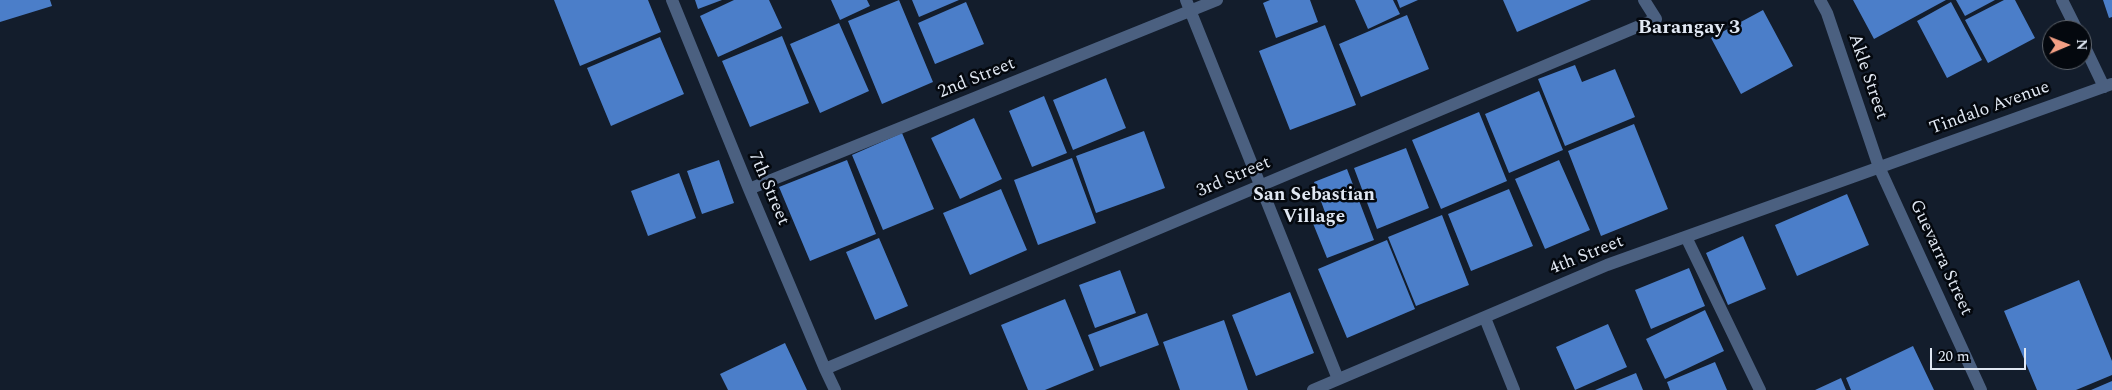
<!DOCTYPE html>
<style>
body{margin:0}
#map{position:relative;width:2112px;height:390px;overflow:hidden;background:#131d2c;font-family:Spectral,serif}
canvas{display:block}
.north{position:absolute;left:2042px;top:20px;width:50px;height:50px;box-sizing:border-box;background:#04080e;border:1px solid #5c626a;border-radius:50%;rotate:89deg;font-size:14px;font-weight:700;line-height:20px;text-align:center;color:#e1e8f3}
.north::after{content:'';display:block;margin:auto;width:18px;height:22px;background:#f39f84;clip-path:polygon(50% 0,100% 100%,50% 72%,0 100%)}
.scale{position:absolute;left:1930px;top:348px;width:96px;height:22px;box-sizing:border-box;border:2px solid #e1e8f3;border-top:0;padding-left:6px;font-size:15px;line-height:18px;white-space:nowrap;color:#e1e8f3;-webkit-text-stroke:4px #04080e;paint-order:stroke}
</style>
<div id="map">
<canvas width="2112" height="390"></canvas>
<div class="north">N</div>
<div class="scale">20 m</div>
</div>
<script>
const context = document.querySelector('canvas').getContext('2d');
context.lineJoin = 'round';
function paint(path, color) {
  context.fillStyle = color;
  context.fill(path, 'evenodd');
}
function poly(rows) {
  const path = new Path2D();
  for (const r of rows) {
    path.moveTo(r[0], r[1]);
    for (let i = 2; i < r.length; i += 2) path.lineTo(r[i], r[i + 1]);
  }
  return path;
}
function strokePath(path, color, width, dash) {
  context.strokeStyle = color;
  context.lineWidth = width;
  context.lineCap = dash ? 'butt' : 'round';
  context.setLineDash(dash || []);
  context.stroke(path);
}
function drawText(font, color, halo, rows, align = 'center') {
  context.font = font + ' Spectral,serif';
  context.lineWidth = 5;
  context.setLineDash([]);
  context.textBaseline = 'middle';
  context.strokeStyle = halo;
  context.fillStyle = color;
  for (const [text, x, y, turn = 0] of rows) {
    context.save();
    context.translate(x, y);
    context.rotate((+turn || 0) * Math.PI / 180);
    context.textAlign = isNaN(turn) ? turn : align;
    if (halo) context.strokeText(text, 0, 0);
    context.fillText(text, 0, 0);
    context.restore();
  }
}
const building = poly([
 [0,0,50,0,52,6,0,22],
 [554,0,648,0,661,32,580,66],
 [695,0,722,0,698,9],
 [734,0,769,0,782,28,718,57,700,16],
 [831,0,867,0,870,6,840,20],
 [899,0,933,82,882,104,848,21],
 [912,0,959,0,919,17],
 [1270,0,1310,0,1318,22,1276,38,1263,3],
 [1355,0,1393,0,1400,14,1368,29],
 [1397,0,1418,0,1400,8],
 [1503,0,1591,0,1517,32],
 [1853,0,1946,0,1874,39],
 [1956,0,1995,0,1965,16],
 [2004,0,2015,0,2035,38,1988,63,1965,20],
 [2103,0,2112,0,2112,17,2109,18],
 [966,2,984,44,935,64,918,23],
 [1951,2,1982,60,1947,78,1917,21],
 [1763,10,1793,66,1741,94,1711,38],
 [1407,15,1429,69,1361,97,1339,44],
 [839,23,869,91,820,113,790,44],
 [1325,25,1356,105,1290,130,1259,51],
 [782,36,809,103,750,127,722,61],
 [660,37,684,94,611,126,587,68],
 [1575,65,1582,82,1615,69,1635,117,1565,146,1538,79],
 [1106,78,1126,128,1073,150,1053,100],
 [1539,91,1563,150,1509,173,1485,114],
 [1044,96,1067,153,1032,167,1009,111],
 [1479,112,1507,181,1441,209,1412,140],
 [974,118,1002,179,960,199,931,138],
 [1634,124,1668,209,1601,236,1568,151],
 [1144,131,1165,188,1096,213,1076,156],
 [902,133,934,209,883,230,852,155],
 [1406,148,1429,208,1377,229,1354,168],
 [1072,158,1096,223,1038,245,1014,180],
 [719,160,734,203,702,214,687,171],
 [847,160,876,234,810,261,779,187],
 [1559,160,1590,230,1545,249,1515,179],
 [1347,169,1374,240,1327,258,1312,221,1326,215,1314,182],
 [679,173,696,218,648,236,631,191],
 [1001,189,1027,250,970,275,943,213],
 [1509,189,1533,246,1471,271,1448,214],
 [1847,194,1869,245,1797,276,1775,225],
 [1442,215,1469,285,1416,306,1388,237],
 [1743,236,1766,289,1728,305,1706,253],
 [879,238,908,306,875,320,846,252],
 [1387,240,1415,309,1347,338,1318,269],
 [1689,268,1705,306,1651,329,1635,290],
 [1120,270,1136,313,1095,328,1079,285],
 [2079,280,2112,361,2112,375,2076,390,2037,390,2004,311],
 [1290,292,1314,353,1256,376,1232,315],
 [1065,299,1094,370,1045,390,1028,390,1001,325],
 [1705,310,1724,351,1665,379,1646,339],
 [1147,313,1159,345,1100,367,1088,335],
 [1224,320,1248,390,1180,390,1163,342],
 [1608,324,1627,367,1575,390,1556,347],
 [785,343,807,390,728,390,720,374],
 [1913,346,1934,390,1851,390,1846,378],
 [1715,362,1727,390,1670,390,1667,382],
 [1636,373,1643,390,1595,390],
 [1841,378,1846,390,1815,390],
 [2112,381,2112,390,2091,390]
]);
const minor = poly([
 [672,0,749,189,825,369,835,390],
 [1186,0,1338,379],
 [1820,0,1827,13,1879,167,1981,390],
 [2062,0,2077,30],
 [2082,41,2104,87],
 [749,189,1217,0],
 [1686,237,1760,390],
 [1485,318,1514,390],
 [825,369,1656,19,1644,0],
 [1313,390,1607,265,2112,84]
]);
const streetNames = [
 ["Akle Street",1867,77,71],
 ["2nd Street",977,79,-22],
 ["Tindalo Avenue",1990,109,-20],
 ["3rd Street",1234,178,-23],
 ["7th Street",768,189,67],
 ["4th Street",1587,256,-22],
 ["Guevarra Street",1940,258,65]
];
const neighbourhoodNames = [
 ["San Sebastian",1314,196],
 ["Village",1314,218]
];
const quarterNames = [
 ["Barangay 3",1689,29]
];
paint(building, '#4b7ec9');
strokePath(minor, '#4b6080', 12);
drawText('18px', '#e1e8f3', '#04080e', streetNames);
drawText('bold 19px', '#e1e8f3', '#04080e', neighbourhoodNames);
drawText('bold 20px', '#e1e8f3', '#04080e', quarterNames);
</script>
